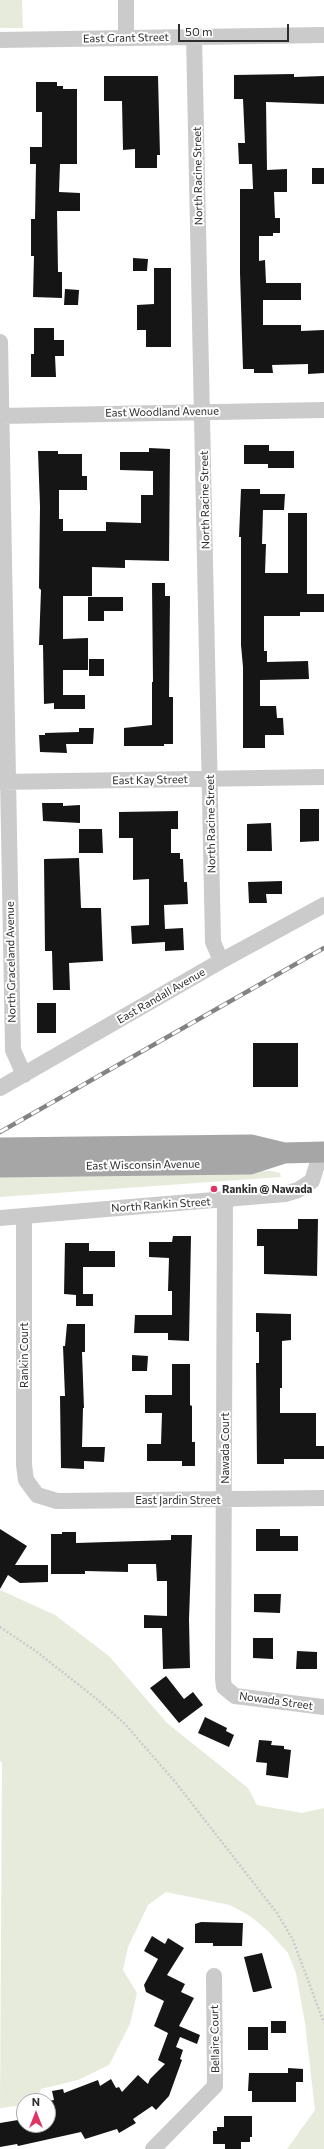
<!DOCTYPE html>
<style>
body{margin:0}
#map{position:relative;width:324px;height:2149px;overflow:hidden;background:#fff;font-family:Commissioner,sans-serif}
canvas{display:block}
.north{position:absolute;left:16px;top:2093px;width:40px;height:40px;box-sizing:border-box;background:#fff;border:1px solid #ababab;border-radius:50%;rotate:0deg;font-size:11px;font-weight:700;line-height:16px;text-align:center;color:#2e2e2e}
.north::after{content:'';display:block;margin:auto;width:14px;height:18px;background:#e13465;clip-path:polygon(50% 0,100% 100%,50% 72%,0 100%)}
.scale{position:absolute;left:178px;top:24px;width:111px;height:18px;box-sizing:border-box;border:2px solid #2e2e2e;border-top:0;padding-left:5px;font-size:12px;line-height:14px;white-space:nowrap;color:#2e2e2e;-webkit-text-stroke:3px #fff;paint-order:stroke}
</style>
<div id="map">
<canvas width="324" height="2149"></canvas>
<div class="north">N</div>
<div class="scale">50 m</div>
</div>
<script>
const context = document.querySelector('canvas').getContext('2d');
context.lineJoin = 'round';
function paint(path, color) {
  context.fillStyle = color;
  context.fill(path, 'evenodd');
}
function poly(rows) {
  const path = new Path2D();
  for (const r of rows) {
    path.moveTo(r[0], r[1]);
    for (let i = 2; i < r.length; i += 2) path.lineTo(r[i], r[i + 1]);
  }
  return path;
}
function strokePath(path, color, width, dash) {
  context.strokeStyle = color;
  context.lineWidth = width;
  context.lineCap = dash ? 'butt' : 'round';
  context.setLineDash(dash || []);
  context.stroke(path);
}
function drawText(font, color, halo, rows, align = 'center') {
  context.font = font + ' Commissioner,sans-serif';
  context.lineWidth = 4;
  context.setLineDash([]);
  context.textBaseline = 'middle';
  context.strokeStyle = halo;
  context.fillStyle = color;
  for (const [text, x, y, turn = 0] of rows) {
    context.save();
    context.translate(x, y);
    context.rotate((+turn || 0) * Math.PI / 180);
    context.textAlign = isNaN(turn) ? turn : align;
    if (halo) context.strokeText(text, 0, 0);
    context.fillText(text, 0, 0);
    context.restore();
  }
}
const green = poly([
 [0,0,22,0,23,28,0,28],
 [272,1171,280,1173,281,1177,0,1197,0,1175],
 [0,1590,55,1615,109,1656,167,1723,248,1788,257,1805,302,1813,324,1808,324,2149,287,2149,315,2110,305,2023,296,1973,288,1953,268,1931,250,1916,230,1905,166,1892,148,1905,128,1947,123,1970,137,1993,130,2024,109,2065,78,2080,41,2089,36,2101,24,2101,24,2105,0,2108,2,1763,0,1761]
]);
const building = poly([
 [294,74,294,77,324,76,324,104,266,102,267,170,287,169,287,192,274,192,275,218,280,218,280,233,273,233,273,236,259,236,259,261,265,260,266,283,301,283,301,300,263,300,263,325,301,325,301,331,324,330,324,373,308,374,308,364,272,365,273,373,254,373,254,369,243,369,240,273,240,189,253,189,252,164,239,164,238,143,245,143,243,99,234,99,234,75],
 [104,76,158,76,160,155,157,155,157,168,135,168,135,149,123,150,122,101,104,101],
 [36,82,57,82,57,86,63,86,63,89,77,89,77,164,60,164,59,192,80,193,80,211,57,211,58,272,62,272,62,298,33,297,34,256,31,256,31,219,35,219,36,164,30,164,30,147,42,147,42,112,36,112],
 [312,168,324,168,324,184,312,184],
 [133,258,148,259,147,271,133,271],
 [154,268,171,268,171,347,146,347,146,330,137,330,137,305,154,304],
 [65,289,79,290,78,305,64,305],
 [34,328,54,328,54,340,64,340,64,356,55,356,56,377,31,377,31,354,34,354],
 [244,445,269,445,269,451,294,451,294,468,268,468,268,464,244,464],
 [149,448,170,449,169,561,125,560,125,568,92,567,92,596,63,596,63,639,88,638,88,670,63,670,63,695,85,695,85,709,54,709,54,703,44,704,43,645,39,645,41,590,39,588,40,507,38,451,58,451,58,454,82,454,82,476,87,476,87,490,59,490,59,519,63,519,63,531,106,531,106,522,141,523,141,495,153,495,153,471,120,470,120,452,149,452],
 [241,489,260,489,260,494,285,494,284,510,263,510,262,544,266,544,265,573,288,573,288,513,307,513,307,594,324,594,324,612,300,612,300,616,264,616,264,651,267,651,267,662,308,661,309,679,260,680,260,706,276,706,277,718,283,718,284,735,265,735,265,748,243,748,243,667,241,645,241,537,239,537],
 [152,583,165,583,165,596,170,596,169,697,173,697,173,744,164,744,164,746,124,746,124,728,152,725,152,682,153,682],
 [88,597,123,597,123,611,104,611,104,621,88,621],
 [89,659,104,659,104,676,89,676],
 [79,728,94,728,93,744,66,744,67,753,40,752,39,735,45,735,45,733,79,732],
 [42,803,63,803,63,806,80,805,80,823,43,821],
 [300,809,319,809,319,841,300,842],
 [178,811,178,829,171,829,171,853,180,853,180,859,183,859,184,882,187,882,188,904,164,905,165,929,183,928,184,950,165,951,165,942,132,944,131,926,149,925,149,879,133,880,133,838,119,838,119,812],
 [271,823,272,851,247,851,247,824],
 [79,829,102,829,103,853,79,853],
 [79,858,81,908,101,908,103,961,69,963,70,990,53,990,52,951,45,951,44,859],
 [282,881,282,894,266,894,267,903,249,903,248,882],
 [37,1003,56,1003,56,1033,37,1033],
 [253,1043,298,1043,298,1087,253,1087],
 [298,1219,318,1219,317,1276,264,1274,264,1246,257,1246,257,1229,298,1229],
 [173,1236,191,1236,189,1341,168,1340,168,1333,134,1333,135,1315,172,1315,172,1291,168,1291,169,1258,149,1257,149,1242,172,1242],
 [65,1243,89,1243,89,1251,115,1251,115,1267,83,1267,83,1294,93,1294,93,1306,76,1306,76,1295,64,1294],
 [256,1313,291,1314,291,1340,282,1341,282,1388,280,1388,280,1413,316,1413,316,1446,324,1446,324,1459,284,1459,284,1464,257,1464,256,1363,259,1363,259,1332,256,1332],
 [67,1324,85,1324,85,1352,82,1352,84,1408,83,1408,82,1447,105,1447,104,1462,84,1461,84,1469,61,1468,60,1396,65,1396,63,1346,65,1346],
 [132,1355,148,1356,147,1371,132,1371],
 [172,1364,190,1364,190,1405,192,1406,192,1442,195,1442,195,1466,182,1466,182,1461,147,1461,147,1444,161,1444,162,1413,145,1413,145,1395,172,1395],
 [0,1529,27,1546,15,1565,48,1565,48,1582,20,1583,8,1575,0,1589],
 [256,1529,280,1529,280,1536,298,1536,298,1551,256,1551],
 [62,1532,76,1532,76,1543,171,1540,171,1535,192,1535,189,1619,190,1668,163,1669,162,1628,144,1628,144,1615,167,1616,167,1581,157,1581,156,1564,128,1564,128,1572,85,1571,85,1574,51,1574,51,1534,62,1534],
 [254,1594,281,1594,280,1613,254,1612],
 [253,1638,273,1638,273,1659,253,1658],
 [297,1651,317,1652,317,1669,296,1669],
 [166,1676,184,1699,193,1692,203,1705,179,1723,150,1688],
 [205,1717,227,1728,226,1731,234,1735,229,1747,198,1733],
 [259,1740,272,1741,271,1745,284,1746,284,1749,291,1750,288,1778,266,1775,267,1763,256,1762],
 [201,1922,243,1923,242,1946,213,1946,213,1943,195,1943,195,1924],
 [152,1936,165,1944,168,1938,184,1948,167,1975,185,1984,181,1992,194,1998,179,2026,200,2035,197,2044,180,2037,176,2047,183,2050,180,2059,182,2060,169,2096,156,2110,152,2106,133,2119,136,2123,119,2133,117,2129,85,2139,81,2132,18,2146,17,2144,0,2147,0,2123,24,2119,24,2125,51,2125,48,2101,54,2100,52,2091,63,2089,64,2093,98,2080,100,2086,111,2079,116,2088,119,2087,122,2092,138,2075,148,2084,150,2079,165,2064,158,2060,168,2033,154,2026,164,2001,146,1992,144,1985,158,1959,144,1951],
 [262,1953,272,1988,255,1992,253,1992,244,1957],
 [271,2021,286,2021,286,2033,271,2033],
 [248,2027,268,2027,268,2050,248,2050],
 [288,2068,303,2069,303,2082,296,2082,296,2102,252,2102,252,2091,248,2091,249,2073,288,2073],
 [224,2116,252,2116,252,2137,250,2137,250,2142,241,2142,241,2149,225,2149,225,2144,213,2144,213,2131,217,2131,217,2127,224,2127]
]);
const path = poly([
 [0,1627,37,1652,98,1700,125,1724,176,1783,277,1913,293,1940,324,2023]
]);
const minor = poly([
 [126,0,126,37],
 [194,36,213,942,221,961],
 [0,40,324,35],
 [0,342,13,1050,24,1075],
 [0,416,324,410],
 [0,782,324,777],
 [0,1088,221,961,324,905],
 [225,1200,223,1679,224,1687,235,1696,324,1707],
 [24,1216,24,1465,26,1480,37,1495,57,1501,324,1498],
 [0,1218,285,1194,298,1190,312,1181,321,1152],
 [153,2149,215,2086,214,1976]
]);
const major = poly([
 [0,1148,251,1145,284,1153,324,1152],
 [0,1167,250,1164,284,1153]
]);
const rail = poly([
 [0,1132,324,948]
]);
const markers = [
 [214,1189,4,"#e13465"]
];
const streetNames = [
 ["East Grant Street",126,38,-1],
 ["North Racine Street",198,176,-91],
 ["East Woodland Avenue",162,412,-1],
 ["North Racine Street",205,500,-91],
 ["East Kay Street",150,780,-1],
 ["North Racine Street",211,824,-91],
 ["North Graceland Avenue",11,962,-91],
 ["East Randall Avenue",161,996,-30],
 ["East Wisconsin Avenue",143,1165,-1],
 ["North Rankin Street",161,1205,-4],
 ["Rankin Court",24,1355,-90],
 ["Nawada Court",225,1448,-90],
 ["East Jardin Street",178,1500],
 ["Nowada Street",276,1701,8],
 ["Bellaire Court",215,2039,-91]
];
const poiNames = [
 ["Rankin @ Nawada",222,1189]
];
paint(green, '#e7ebdc');
paint(building, '#151515');
strokePath(path, '#cbcbcb', 2.5, [2, 2]);
strokePath(minor, '#cbcbcb', 16);
strokePath(major, '#a6a6a6', 21);
strokePath(rail, '#838383', 4.5);
strokePath(rail, '#fff', 3, [9]);
for (const [x, y, r, color] of markers) {
  const dot = new Path2D();
  dot.arc(x, y, r, 0, 2 * Math.PI);
  context.fillStyle = color;
  context.fill(dot);
  strokePath(dot, '#fff', 1.5);
}
drawText('11px', '#2e2e2e', '#fff', streetNames);
drawText('bold 11px', '#2e2e2e', '#fff', poiNames, 'left');
</script>
